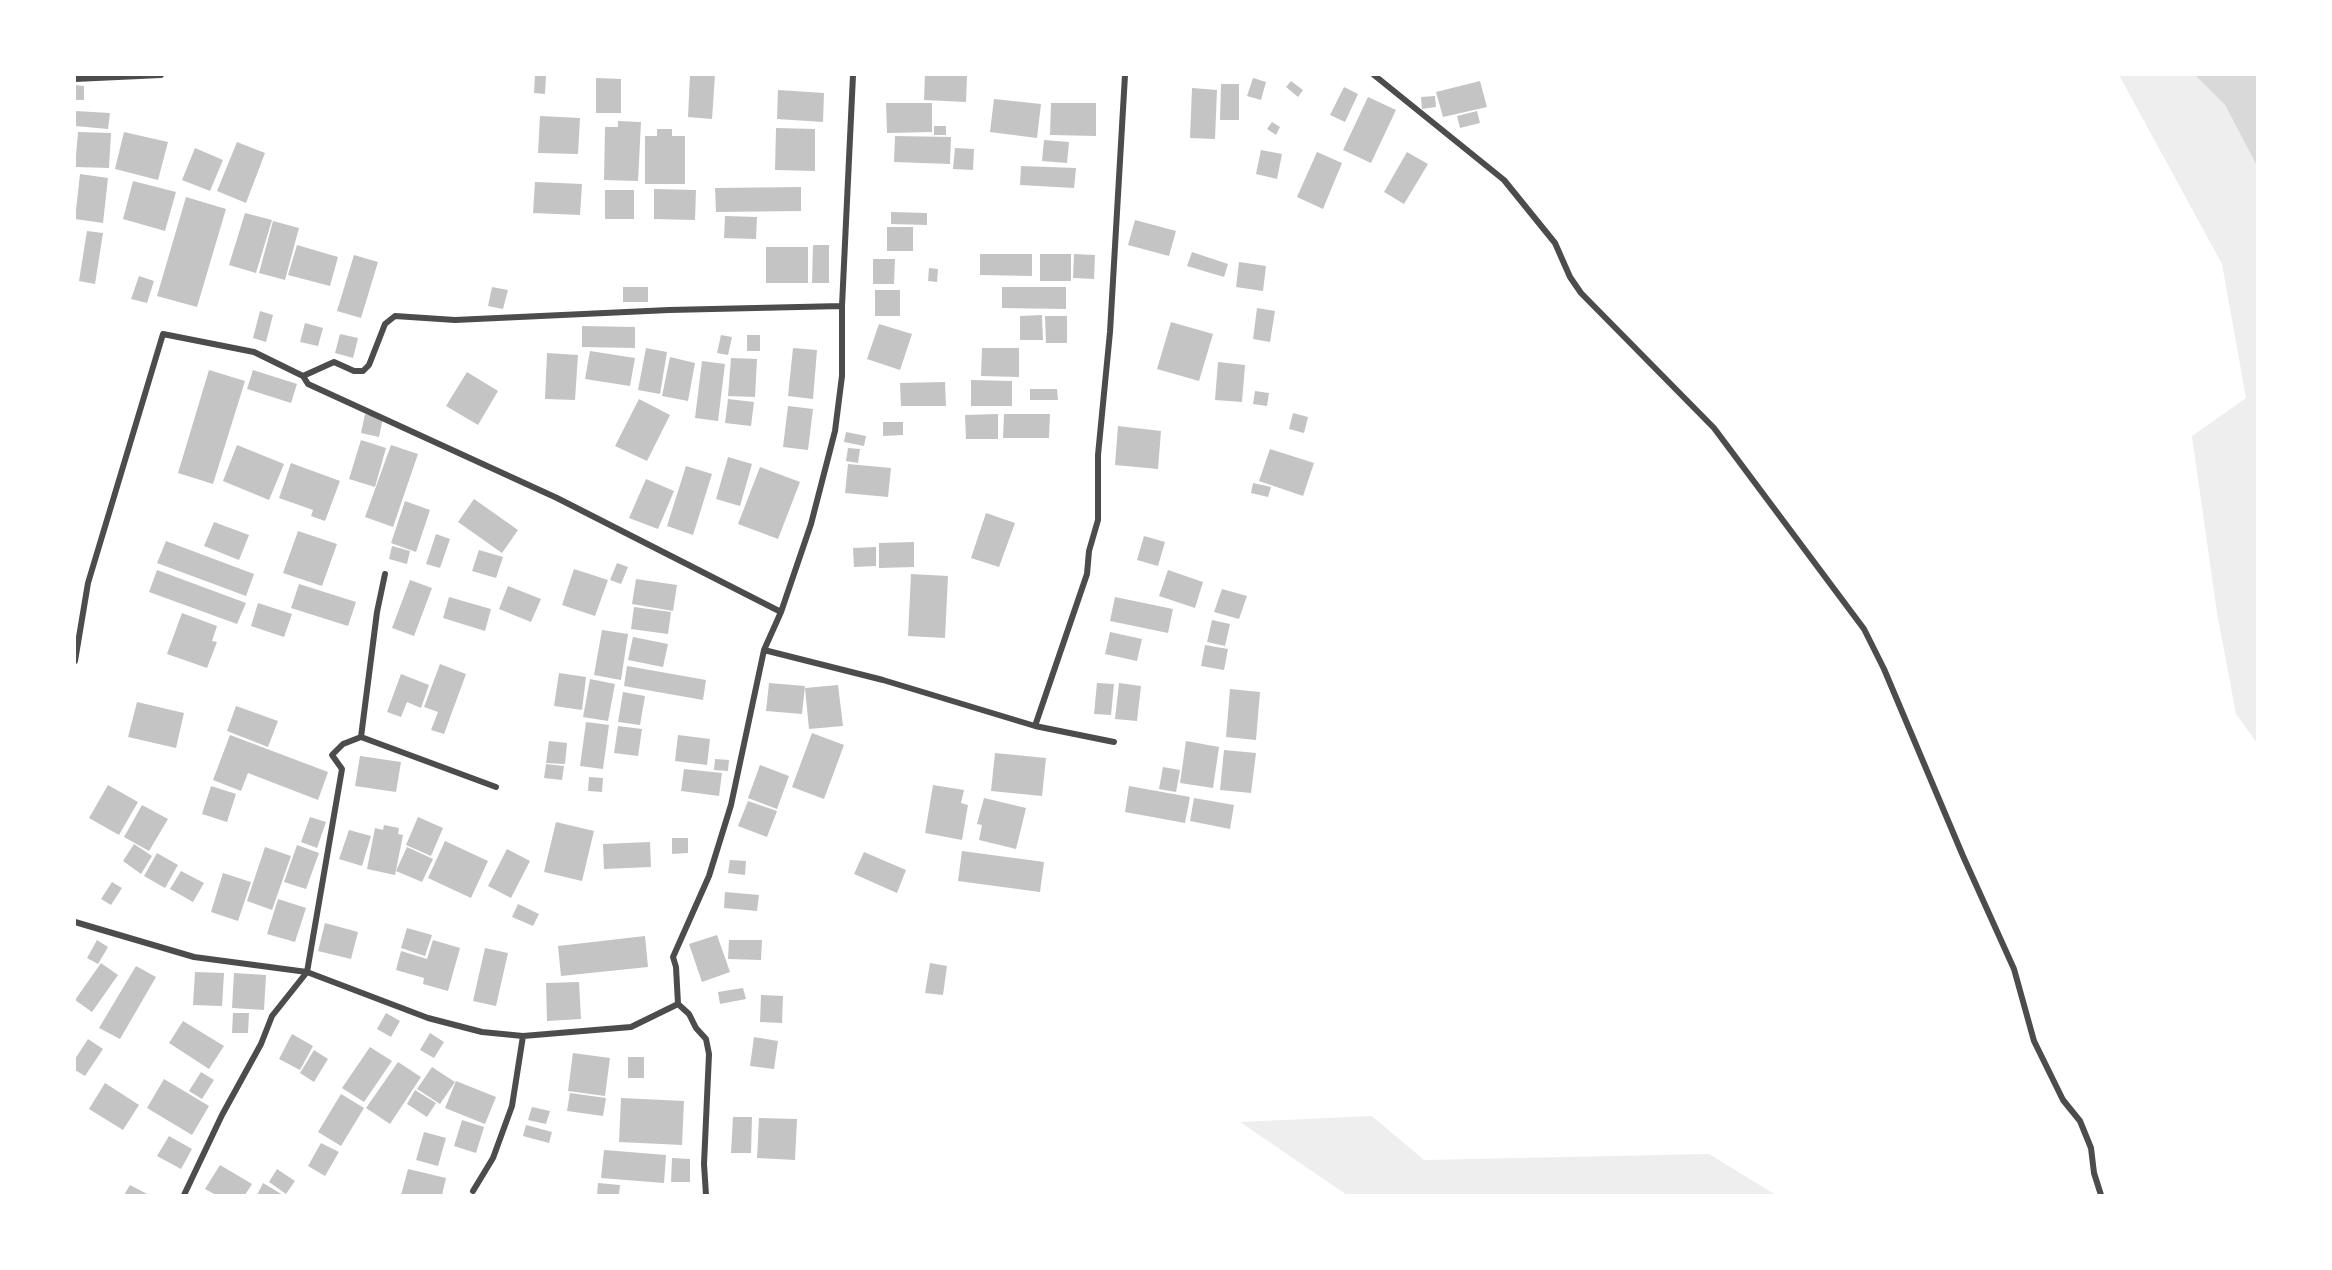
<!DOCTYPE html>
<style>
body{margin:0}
#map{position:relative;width:2332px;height:1270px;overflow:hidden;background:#fff;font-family:Manrope,sans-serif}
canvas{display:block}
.frame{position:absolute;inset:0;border:76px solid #fff;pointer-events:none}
</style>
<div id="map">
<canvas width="2332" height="1270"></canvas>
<div class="frame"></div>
</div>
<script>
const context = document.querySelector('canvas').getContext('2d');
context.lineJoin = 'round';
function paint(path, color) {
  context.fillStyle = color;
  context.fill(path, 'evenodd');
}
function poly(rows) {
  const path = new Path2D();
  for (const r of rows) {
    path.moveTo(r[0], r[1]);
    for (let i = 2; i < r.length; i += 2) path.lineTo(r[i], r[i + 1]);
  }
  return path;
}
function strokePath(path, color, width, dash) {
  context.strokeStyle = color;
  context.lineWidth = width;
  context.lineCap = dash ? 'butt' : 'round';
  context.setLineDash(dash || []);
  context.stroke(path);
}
const green = poly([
 [2119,75,2195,75,2225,105,2257,166,2257,743,2236,714,2217,613,2192,436,2246,398,2222,264],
 [1372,1116,1424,1160,1709,1154,1776,1195,1347,1195,1240,1122]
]);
const water = poly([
 [2195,75,2257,75,2257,166,2225,105]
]);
const building = poly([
 [535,75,546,75,545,94,534,93],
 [690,75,715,75,712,119,688,117],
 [925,75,967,76,966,102,924,100],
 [596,78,621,79,621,113,596,113],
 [1253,78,1266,82,1261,100,1247,96],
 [1291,81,1303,90,1298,97,1286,87],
 [1480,81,1487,107,1443,117,1436,92],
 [1221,84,1239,84,1239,120,1220,120],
 [75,85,84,86,84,100,75,100],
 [1344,87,1358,94,1345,122,1330,115],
 [1192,88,1217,90,1215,139,1190,138],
 [778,90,824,93,823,122,777,119],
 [1435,96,1436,107,1422,109,1421,97],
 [1368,97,1396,110,1371,163,1343,150],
 [994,99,1041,104,1037,138,990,132],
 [886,103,932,103,932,132,887,133],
 [1051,103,1096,103,1096,136,1050,135],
 [75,111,110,113,108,129,75,126],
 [1477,111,1480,123,1460,128,1457,116],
 [540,116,580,118,578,154,538,153],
 [618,121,641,122,638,181,604,180,605,127,618,127],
 [1272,122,1280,127,1276,135,1267,129],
 [934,126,946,126,946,135,934,135],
 [776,128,815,129,815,171,775,170],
 [657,129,672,129,672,136,685,136,685,184,645,184,645,136,657,136],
 [78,132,111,133,109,168,75,167],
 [124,132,168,142,158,180,115,169],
 [895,136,951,137,950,164,894,162],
 [1044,140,1069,142,1067,163,1042,161],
 [237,142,265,153,246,203,217,191],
 [195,148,223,160,210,191,182,180],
 [955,148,974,149,973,170,953,169],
 [1261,150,1282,154,1277,179,1256,174],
 [1317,152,1342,163,1323,209,1297,197],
 [1407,152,1428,164,1404,204,1384,192],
 [1021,166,1076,168,1074,188,1020,185],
 [80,174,108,178,103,223,75,219],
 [133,181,176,192,165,231,123,219],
 [535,182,582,184,580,215,533,213],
 [801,187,801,211,716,212,715,188],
 [654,189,696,190,695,220,654,219],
 [605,190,634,190,634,219,605,219],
 [186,197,226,209,197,307,157,296],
 [891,212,927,213,927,225,891,224],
 [245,213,272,220,256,273,229,265],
 [725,216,757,217,756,239,724,238],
 [1135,220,1176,231,1169,256,1128,245],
 [273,221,299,228,285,280,259,273],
 [887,227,913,227,913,251,887,251],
 [87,231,103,233,95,284,79,281],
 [297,245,338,257,330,286,288,275],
 [813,245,829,245,829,283,812,283],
 [766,247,808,247,808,283,766,283],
 [1192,252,1228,264,1224,277,1187,266],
 [980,254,1032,254,1032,276,980,275],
 [1040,254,1071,254,1071,281,1040,281],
 [1074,254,1095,255,1094,279,1073,278],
 [354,255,378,262,361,318,337,311],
 [873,259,895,259,894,284,873,284],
 [1239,262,1266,266,1263,291,1236,287],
 [929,268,938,269,937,282,928,281],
 [139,276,154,281,147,303,131,299],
 [492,287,508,290,503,309,488,306],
 [623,287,648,287,648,302,623,302],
 [1002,287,1066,287,1066,309,1002,308],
 [875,290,900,290,900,316,875,316],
 [1257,308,1275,311,1270,342,1253,339],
 [260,311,273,315,266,342,253,338],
 [1042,315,1043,340,1020,340,1020,316],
 [1045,316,1067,316,1067,343,1046,343],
 [1171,322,1213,334,1199,381,1157,369],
 [305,323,323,328,318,346,300,342],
 [879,324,912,334,900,370,867,359],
 [582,326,635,327,635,348,582,347],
 [340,334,358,338,353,358,335,353],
 [721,335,732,337,728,355,717,353],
 [747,335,760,335,760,351,747,351],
 [646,348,667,352,660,394,638,390],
 [793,348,817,350,813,399,788,396],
 [982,348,1019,348,1019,377,981,376],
 [590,351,635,358,630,386,585,379],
 [547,353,578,355,575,400,545,399],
 [670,357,695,363,688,401,662,396],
 [731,358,757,359,755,397,728,396],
 [702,361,725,364,718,421,695,418],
 [1218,362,1245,365,1242,402,1215,400],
 [209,370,245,381,213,484,178,473],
 [253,370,297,384,291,403,247,389],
 [467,372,498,391,478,425,446,406],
 [971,380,1012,381,1012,406,971,406],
 [945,382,946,406,901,406,900,383],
 [1030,389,1057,389,1058,400,1030,400],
 [1255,391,1269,393,1267,406,1253,404],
 [639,399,670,415,647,461,615,446],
 [728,399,754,402,751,426,725,423],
 [788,406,813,409,808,450,783,447],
 [1293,413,1308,417,1304,433,1289,429],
 [365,414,383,418,379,437,361,433],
 [998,414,998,439,966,439,965,415],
 [1004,414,1050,414,1049,438,1003,438],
 [883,422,903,422,903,435,883,436],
 [1118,426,1161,431,1158,469,1115,465],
 [846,432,866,436,864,446,844,442],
 [361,440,386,448,375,487,349,479],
 [237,445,284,464,269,500,223,481],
 [391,445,418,454,393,527,365,517],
 [848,448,860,449,858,463,846,461],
 [1270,449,1314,463,1303,496,1259,481],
 [728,457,752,464,740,506,716,499],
 [291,463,340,481,325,521,311,516,313,510,279,498],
 [848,464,891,468,888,497,845,493],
 [686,466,712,474,693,535,667,526],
 [760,467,800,482,778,539,738,524],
 [646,479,674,491,658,529,629,518],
 [1253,483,1271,487,1268,497,1251,493],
 [474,499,518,530,502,553,458,522],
 [405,501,430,510,416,552,391,543],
 [986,513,1015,523,999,567,971,558],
 [214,522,249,535,239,560,204,546],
 [298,531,337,544,322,586,283,573],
 [436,534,450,539,440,568,426,564],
 [1144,536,1165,542,1158,566,1137,560],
 [166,541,254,574,246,596,157,563],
 [914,542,914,567,879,568,879,543],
 [392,546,410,551,407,564,389,559],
 [876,547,876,566,854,567,853,548],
 [479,550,503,557,496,578,472,571],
 [617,563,628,567,621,584,610,580],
 [574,569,608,580,595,616,562,605],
 [157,570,246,603,237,624,149,592],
 [1168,570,1203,582,1195,608,1159,596],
 [911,574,948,576,945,638,908,636],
 [636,579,677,585,673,611,632,604],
 [410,580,432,588,414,636,392,628],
 [299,584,356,602,348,626,291,608],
 [508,586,541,599,531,622,499,609],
 [1222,589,1247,596,1239,619,1214,612],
 [449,597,491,609,485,631,443,618],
 [1115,597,1173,609,1168,633,1110,621],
 [258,603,292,614,284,637,251,626],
 [634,607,671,612,668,634,631,629],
 [182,613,217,626,212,641,217,642,207,668,167,654],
 [1212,620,1230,624,1225,646,1207,642],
 [602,630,628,634,621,680,594,675],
 [1110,632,1142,639,1137,661,1105,654],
 [633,637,668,644,663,667,628,660],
 [1205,645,1228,649,1224,670,1201,666],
 [440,664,466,674,444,734,431,730,438,712,424,707],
 [627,666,706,680,703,700,624,686],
 [559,673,586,677,582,710,554,706],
 [401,674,429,685,421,708,407,702,401,717,387,712],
 [590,679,615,684,608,721,583,717],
 [769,683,805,686,802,714,766,711],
 [1097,683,1114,684,1111,715,1094,714],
 [1119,683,1141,686,1137,721,1115,719],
 [838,685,843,726,809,729,805,688],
 [1230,689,1260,692,1256,740,1226,737],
 [623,692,645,696,640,725,618,722],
 [137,702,184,713,176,748,128,737],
 [236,706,278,721,268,747,227,731],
 [586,722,609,725,603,769,580,766],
 [618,726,642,729,638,756,614,753],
 [812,733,844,745,824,799,792,787],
 [230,735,328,772,318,800,248,773,241,791,213,780],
 [678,735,710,739,707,765,675,761],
 [549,741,567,743,565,764,546,763],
 [1186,741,1219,747,1213,788,1180,783],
 [1224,750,1256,753,1251,793,1220,790],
 [995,753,1046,758,1042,796,991,791],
 [360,756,401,762,396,792,355,786],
 [715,759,729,760,728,771,714,770],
 [546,764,564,766,562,780,544,778],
 [760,765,789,776,777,809,748,798],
 [1163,767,1180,770,1176,792,1159,789],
 [684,769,722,773,719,796,681,791],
 [589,777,603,778,602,792,588,791],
 [108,785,138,802,119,835,89,818],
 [933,785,964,790,961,803,968,805,962,840,925,833],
 [211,786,236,794,227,822,202,814],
 [1129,786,1190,797,1185,823,1125,812],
 [984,798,1026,808,1016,849,979,840,982,825,977,824],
 [1194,798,1234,805,1230,829,1190,821],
 [748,801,777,811,767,837,738,826],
 [142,805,168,819,149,851,124,837],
 [310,817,326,822,317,848,301,842],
 [418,817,443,828,431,856,406,845],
 [556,822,594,831,582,881,544,872],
 [384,825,399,828,398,834,403,835,395,875,367,869,375,828,383,830],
 [349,830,371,836,362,866,339,859],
 [672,838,688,838,688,853,672,854],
 [445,841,488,861,471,898,428,878],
 [650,842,651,867,604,869,603,844],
 [134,844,152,856,141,874,123,861],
 [297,845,319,853,306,889,284,882],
 [265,847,291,856,272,910,247,901],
 [407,847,433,859,422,882,396,871],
 [507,849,530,861,511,898,488,886],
 [962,851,1044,862,1040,892,958,881],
 [864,852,906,870,897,893,854,874],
 [157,853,178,865,165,888,144,876],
 [730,860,746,861,745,875,728,873],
 [181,871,204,883,193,902,170,889],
 [223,873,251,882,238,921,211,912],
 [112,882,122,888,111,905,101,899],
 [725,892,759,895,757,911,724,908],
 [278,899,306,908,295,942,267,934],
 [518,904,539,914,533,926,512,917],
 [325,923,358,932,351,959,318,951],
 [407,928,432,935,425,956,401,948],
 [717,935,730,972,702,982,689,944],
 [645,936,648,967,561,976,558,946],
 [97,940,108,947,98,964,87,958],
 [433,940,460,948,448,991,423,984,424,978,396,970,401,951,427,959],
 [729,940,762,940,761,960,728,959],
 [485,948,508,953,496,1006,473,1001],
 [101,963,118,975,92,1012,75,1000],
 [930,963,947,966,943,995,925,993],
 [136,966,156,977,120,1039,99,1028],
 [195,972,224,973,222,1006,193,1005],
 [234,973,266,975,264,1010,232,1008],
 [579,982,581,1019,547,1021,546,983],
 [743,988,746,999,720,1004,718,992],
 [761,995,783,996,782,1023,760,1022],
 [233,1013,249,1013,248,1033,232,1033],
 [386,1013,400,1021,391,1037,377,1029],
 [183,1021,224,1046,209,1069,169,1043],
 [430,1033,444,1042,434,1058,420,1050],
 [292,1034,313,1046,300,1070,279,1059],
 [754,1037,778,1041,774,1069,750,1066],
 [88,1039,103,1049,85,1076,75,1070,75,1059],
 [370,1047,392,1061,364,1102,342,1088],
 [314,1050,328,1059,314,1082,300,1073],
 [573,1053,610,1058,605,1096,568,1091],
 [628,1057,644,1057,644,1078,628,1078],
 [398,1062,421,1077,390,1124,366,1108],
 [432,1067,455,1082,440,1104,417,1089],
 [201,1072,214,1080,202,1099,189,1091],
 [164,1079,209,1106,192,1135,147,1108],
 [456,1081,496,1097,485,1124,445,1108],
 [105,1083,139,1105,123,1130,89,1109],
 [415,1090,436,1103,427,1117,407,1104],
 [570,1093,606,1098,603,1116,567,1111],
 [341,1094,364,1108,341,1146,318,1132],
 [621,1098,684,1101,682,1145,619,1142],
 [532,1107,550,1111,546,1124,528,1120],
 [733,1117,752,1117,751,1153,731,1153],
 [759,1118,797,1119,795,1160,757,1158],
 [462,1120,484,1127,476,1153,454,1146],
 [526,1125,552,1132,549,1143,523,1136],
 [424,1132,446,1138,438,1166,416,1160],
 [169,1136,192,1149,181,1169,157,1156],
 [321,1143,339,1152,325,1176,308,1166],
 [604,1150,666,1155,664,1183,601,1178],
 [672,1158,690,1159,690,1182,671,1182],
 [220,1165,252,1184,245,1195,216,1195,205,1189],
 [277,1169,295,1181,286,1194,269,1182],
 [408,1169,446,1178,442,1195,401,1195],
 [263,1183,283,1195,257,1195],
 [598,1183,620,1185,619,1195,597,1195],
 [130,1185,149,1195,124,1195]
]);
const minor = poly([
 [1374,75,1504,180,1555,243,1570,277,1581,293,1714,428,1864,629,1884,669,1963,856,2014,969,2034,1041,2063,1100,2080,1121,2091,1148,2094,1173,2101,1195],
 [75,79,161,75],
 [303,376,334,362,354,371,363,371,369,365,385,324,395,316,455,320,669,310,842,306],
 [764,650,883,680,1035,726,1114,742],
 [75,661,88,583,163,334,254,352,303,376,308,384,557,498,781,612],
 [1035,726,1087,574,1089,551,1098,520,1098,455,1110,332,1125,75],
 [361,737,377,612,385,574],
 [75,922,194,957,307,972,428,1018,482,1032,523,1036,631,1027,678,1004],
 [473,1191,493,1158,512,1106,523,1036],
 [184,1195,222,1115,261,1044,272,1016,307,972,342,769,332,755,343,744,361,737,496,787],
 [706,1195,704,1164,709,1054,706,1039,696,1028,689,1014,678,1004,676,967,673,957,709,876,731,805,764,650,781,612,811,524,835,431,842,376,842,306,853,75]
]);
paint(green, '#eee');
paint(water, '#d9d9d9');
paint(building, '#c4c4c4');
strokePath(minor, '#4c4c4c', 6);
</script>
